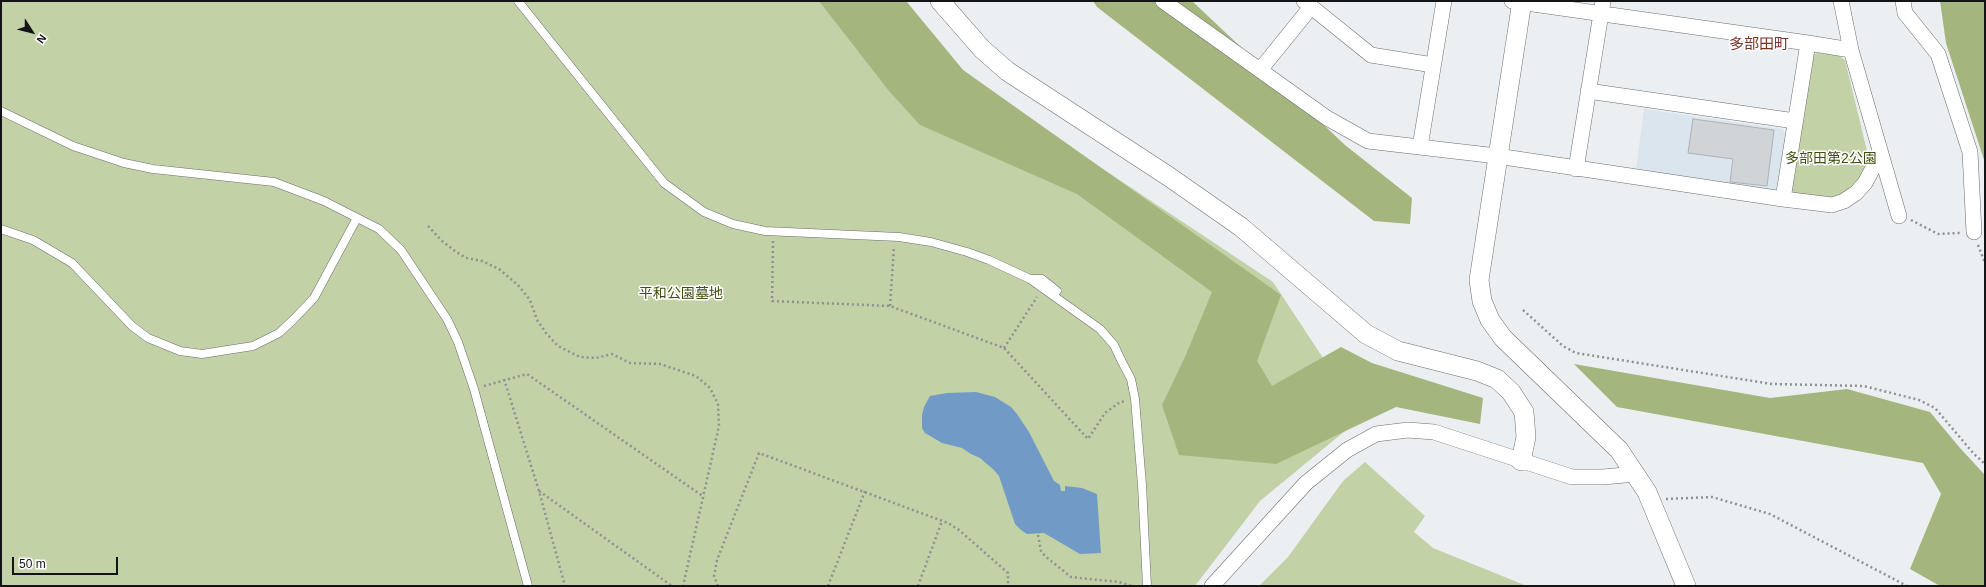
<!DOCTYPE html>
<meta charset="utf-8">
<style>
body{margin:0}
#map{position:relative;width:1986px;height:587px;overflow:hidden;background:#eceff2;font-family:Arial,sans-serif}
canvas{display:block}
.frame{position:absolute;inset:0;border:2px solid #131415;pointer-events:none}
.north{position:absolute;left:12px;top:12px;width:40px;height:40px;-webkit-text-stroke:3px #fff;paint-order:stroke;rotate:126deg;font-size:11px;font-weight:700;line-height:16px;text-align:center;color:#131415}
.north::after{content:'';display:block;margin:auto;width:14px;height:18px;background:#131415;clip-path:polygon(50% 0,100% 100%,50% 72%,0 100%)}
.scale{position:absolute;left:12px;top:557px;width:106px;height:18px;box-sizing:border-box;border:2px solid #131415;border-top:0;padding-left:5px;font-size:12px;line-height:14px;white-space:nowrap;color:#131415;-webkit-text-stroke:3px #fff;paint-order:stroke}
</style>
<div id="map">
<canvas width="1986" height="587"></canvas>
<div class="frame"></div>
<div class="north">N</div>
<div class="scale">50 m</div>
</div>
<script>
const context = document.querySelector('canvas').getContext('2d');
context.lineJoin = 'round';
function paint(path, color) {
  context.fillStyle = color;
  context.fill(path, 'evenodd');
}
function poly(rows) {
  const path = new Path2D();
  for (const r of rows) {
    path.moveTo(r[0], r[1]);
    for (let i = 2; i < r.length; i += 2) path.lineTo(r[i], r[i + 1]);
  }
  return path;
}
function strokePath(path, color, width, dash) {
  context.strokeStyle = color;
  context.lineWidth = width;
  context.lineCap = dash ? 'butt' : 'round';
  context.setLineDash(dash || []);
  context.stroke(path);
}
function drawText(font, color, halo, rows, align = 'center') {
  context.font = font + ' Arial,"Noto Sans JP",sans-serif';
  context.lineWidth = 3;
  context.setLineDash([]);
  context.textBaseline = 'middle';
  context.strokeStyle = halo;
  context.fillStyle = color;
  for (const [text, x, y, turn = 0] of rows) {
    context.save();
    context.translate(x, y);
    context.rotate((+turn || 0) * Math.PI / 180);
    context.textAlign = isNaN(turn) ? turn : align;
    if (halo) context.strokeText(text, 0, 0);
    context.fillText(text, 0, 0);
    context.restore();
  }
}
const built = poly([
 [1644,109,1782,129,1786,135,1777,188,1771,194,1635,176]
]);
const green = poly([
 [1,1,906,1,963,70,1076,151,1273,282,1362,417,1260,501,1195,586,1,586],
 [1818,53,1838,55,1845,60,1868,155,1864,177,1847,192,1836,197,1825,198,1795,194,1790,189,1812,55],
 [1365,462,1425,516,1414,532,1433,548,1527,586,1259,586,1288,557,1343,481]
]);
const forest = poly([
 [819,1,906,1,963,70,1281,295,1257,361,1272,386,1341,347,1372,363,1483,398,1480,424,1396,407,1276,464,1179,455,1162,405,1185,357,1212,292,1077,194,920,125,889,91],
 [1093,1,1192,1,1345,145,1412,198,1410,224,1374,221,1097,7],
 [1940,1,1985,1,1985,163,1946,43],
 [1574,364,1770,398,1847,389,1930,412,1960,448,1985,475,1985,586,1940,586,1910,569,1941,494,1923,463,1617,407]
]);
const water = poly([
 [976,392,995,397,1011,407,1017,414,1029,432,1054,481,1060,485,1061,491,1065,491,1065,486,1082,488,1097,494,1101,553,1080,554,1044,533,1027,534,1021,530,1015,524,999,476,994,470,980,458,971,454,962,448,942,443,925,433,922,428,922,415,924,407,930,396,947,393]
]);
const building = poly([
 [1693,119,1774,130,1767,186,1730,182,1733,159,1688,153,1693,119]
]);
const path = poly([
 [1911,220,1938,234,1960,233],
 [428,226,442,241,455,251,466,258,482,261,499,269,518,285,530,300,537,320,546,333,558,346,580,357,596,358,612,354,630,363,660,364,696,376,710,388,718,404,719,426,683,586],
 [773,241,772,301,890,306,1004,348,1088,439,1105,413,1120,402,1126,401],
 [1978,245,1985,263],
 [890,306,894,246],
 [1523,310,1563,346,1576,353,1772,384,1864,386,1919,400,1935,408,1974,454,1985,464],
 [1004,348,1037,297],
 [504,379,539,491,565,586],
 [484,386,527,374,704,497],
 [539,491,672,586],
 [1666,499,1712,497,1770,514,1907,586],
 [1038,535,1041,551,1045,556,1071,577,1119,582,1132,586],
 [718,586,714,576,717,560,759,453,948,523,959,530,1008,573,1008,586],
 [828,586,865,491],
 [918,586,942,521]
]);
const service = poly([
 [518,1,664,183,704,212,733,224,765,231,899,237,931,242,967,252,989,260,1030,279,1100,329,1114,345,1122,362,1131,379,1135,399,1142,485,1147,586],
 [1,111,73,146,124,163,153,169,274,182,324,201,379,229,401,250,447,319,458,342,474,389,528,586],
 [1,229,33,240,72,263,132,326,148,338,180,351,202,354,253,346,279,333,293,320,314,298,357,218],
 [1031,279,1042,279,1057,291]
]);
const minor = poly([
 [1163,1,1327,118,1368,141,1497,156,1783,199,1832,205,1844,201,1856,193,1865,183,1881,153],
 [1304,1,1371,55,1433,65],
 [1512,1,1808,43,1851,50],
 [1841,1,1851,50,1899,216],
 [1903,1,1905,13,1938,54,1970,152,1974,232],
 [1260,70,1311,7],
 [1588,91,1795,121],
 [1420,147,1444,1],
 [1576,169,1603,1],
 [1783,199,1808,43],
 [1212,586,1306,483,1347,450,1376,434,1408,430,1434,432,1572,477,1603,477,1636,474]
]);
const tertiary = poly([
 [940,1,982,49,1007,71,1168,176,1241,227,1366,334,1398,351,1477,371,1497,379,1511,392,1524,412,1526,437,1521,461],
 [1522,1,1479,280,1482,301,1490,320,1503,338,1619,450,1647,492,1686,586]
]);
const parkNames = [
 ["多部田第2公園",1831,159],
 ["平和公園墓地",681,294]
];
const neighbourhoodNames = [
 ["多部田町",1759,45]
];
paint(built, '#dbe5ed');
paint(green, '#c2d1a6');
paint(forest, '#a4b67e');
paint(water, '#719bc6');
paint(building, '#d1d4d7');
strokePath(building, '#afb2b5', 1);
strokePath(service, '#6a6d6f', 9);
strokePath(minor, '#6a6d6f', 16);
strokePath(tertiary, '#6a6d6f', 20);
strokePath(path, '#8e9092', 2.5, [2, 3]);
strokePath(service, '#fff', 8);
strokePath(minor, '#fff', 15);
strokePath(tertiary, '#fff', 19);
drawText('14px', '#3e4e10', '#fff', parkNames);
drawText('15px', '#783422', '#fff', neighbourhoodNames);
</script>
